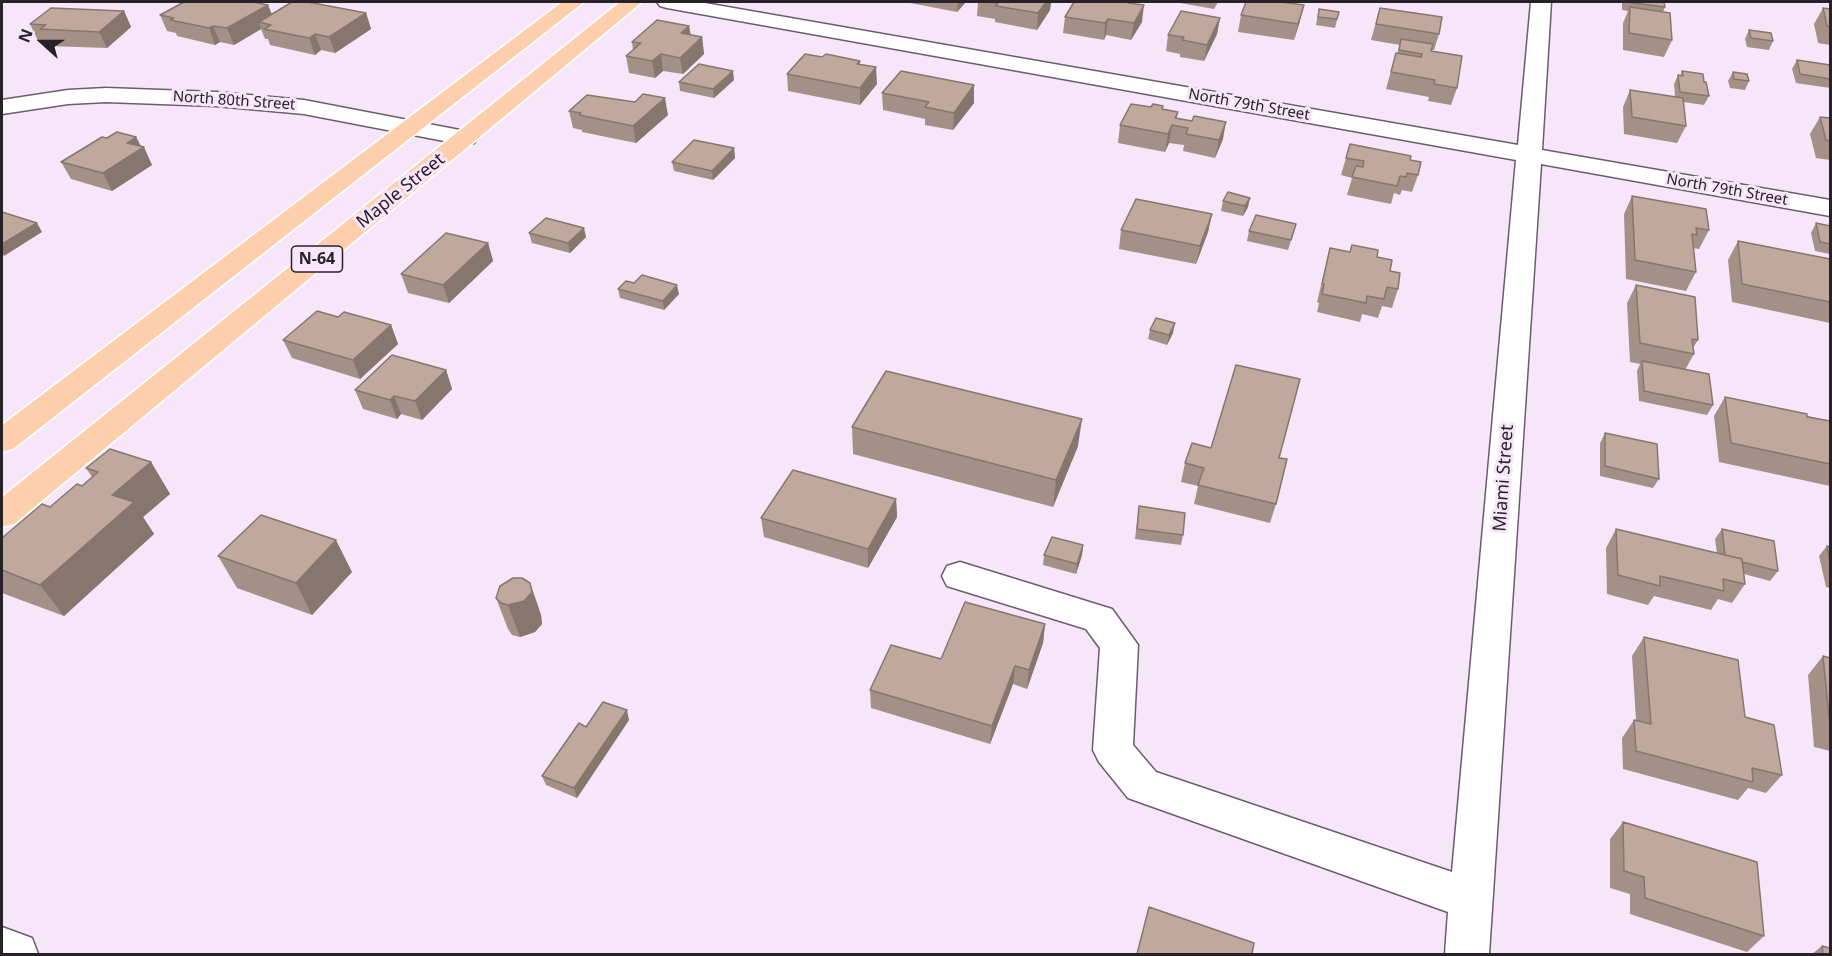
<!DOCTYPE html>
<style>
body{margin:0}
#map{position:relative;width:1832px;height:956px;overflow:hidden;background:#f7e6fa;font-family:"Noto Sans",sans-serif}
canvas{display:block}
.frame{position:absolute;inset:0;border:3px solid #272128;pointer-events:none}
.north{position:absolute;left:12px;top:12px;width:60px;height:60px;-webkit-text-stroke:4px #f7e6fa;paint-order:stroke;rotate:291deg;font-size:16px;font-weight:700;line-height:24px;text-align:center;color:#272128}
.north::after{content:'';display:block;margin:auto;width:21px;height:27px;background:#272128;clip-path:polygon(50% 0,100% 100%,50% 72%,0 100%)}
</style>
<div id="map">
<canvas width="1832" height="956"></canvas>
<div class="frame"></div>
<div class="north">N</div>
</div>
<script>
const context = document.querySelector('canvas').getContext('2d');
context.lineJoin = 'round';
function poly(rows) {
  const path = new Path2D();
  for (const r of rows) {
    path.moveTo(r[0], r[1]);
    for (let i = 2; i < r.length; i += 2) path.lineTo(r[i], r[i + 1]);
  }
  return path;
}
function strokePath(path, color, width, dash) {
  context.strokeStyle = color;
  context.lineWidth = width;
  context.lineCap = dash ? 'butt' : 'round';
  context.setLineDash(dash || []);
  context.stroke(path);
}
function paint(path, color) {
  context.fillStyle = color;
  context.fill(path, 'evenodd');
}
function drawText(font, color, halo, rows, align = 'center') {
  context.font = font + ' "Noto Sans",sans-serif';
  context.lineWidth = 6;
  context.setLineDash([]);
  context.textBaseline = 'middle';
  context.strokeStyle = halo;
  context.fillStyle = color;
  for (const [text, x, y, turn = 0] of rows) {
    context.save();
    context.translate(x, y);
    context.rotate((+turn || 0) * Math.PI / 180);
    context.textAlign = isNaN(turn) ? turn : align;
    if (halo) context.strokeText(text, 0, 0);
    context.fillText(text, 0, 0);
    context.restore();
  }
}
const minor = poly([
 [657,2,699,2,1518,145,1531,2,1551,2,1542,150,1830,200,1830,216,1541,164,1489,954,1445,954,1448,912,1128,798,1099,762,1093,750,1100,648,1086,629,947,586,942,576,947,566,960,562,1112,609,1138,645,1133,745,1156,772,1452,872,1516,160,667,8,660,6,657,2],
 [106,88,216,92,304,100,465,131,474,133,477,138,474,143,465,145,304,114,216,106,106,102,68,104,2,114,2,100,68,90,106,88],
 [2,927,32,938,38,954,2,954,2,927]
]);
const major = poly([
 [562,2,584,2,13,449,2,452,2,425,562,2],
 [620,2,642,2,14,524,2,527,2,497,620,2]
]);
const wall = poly([
 [905,2,966,2,957,12],
 [978,2,1051,2,1050,10,1037,30,995,22,995,19,977,16],
 [1180,2,1218,2,1214,9,1180,3],
 [1622,2,1664,2,1665,7,1663,12,1672,40,1664,57,1623,50,1623,23,1628,11,1622,10],
 [1288,3,1300,21,1294,40,1238,32,1241,15],
 [1134,4,1142,22,1131,40,1106,35,1104,40,1063,33,1065,17],
 [268,5,272,14,366,13,371,29,335,53,321,50,315,55,270,45,268,39,265,39,261,29,234,45,220,42,215,45,177,36,176,33,167,31,160,15],
 [1380,8,1439,34,1434,50,1431,50,1431,51,1457,88,1451,105,1428,101,1429,97,1386,89,1396,53,1397,54,1400,45,1371,40],
 [1823,8,1830,9,1830,45,1818,43,1814,24],
 [1319,9,1339,12,1335,28,1316,25],
 [124,11,131,27,107,48,49,46,47,41,38,41,30,24],
 [1220,18,1217,34,1204,61,1180,57,1180,54,1166,51,1168,35],
 [689,26,691,35,702,37,704,54,683,74,663,71,655,78,629,73,626,56,633,50,632,42],
 [1749,30,1773,41,1769,50,1747,47,1745,39],
 [822,57,860,61,860,65,877,84,860,105,788,91,787,74],
 [1797,60,1830,65,1830,88,1796,83,1792,69],
 [1682,71,1704,82,1709,96,1704,105,1683,102,1686,126,1677,143,1624,134,1623,107,1630,90,1675,97,1674,84,1678,75,1680,76],
 [1733,72,1749,81,1745,90,1730,88,1728,81],
 [734,80,714,98,680,91,679,82],
 [974,85,974,103,953,130,925,125,925,119,883,110,882,93],
 [1163,106,1163,109,1178,112,1177,118,1223,139,1215,158,1183,151,1184,145,1169,143,1165,152,1118,143,1120,125,1151,107],
 [569,111,668,115,636,143,582,132,582,130,573,128],
 [1820,117,1830,118,1830,160,1816,158,1810,134],
 [136,137,152,165,112,191,71,179,61,162,107,138],
 [1350,144,1410,160,1418,175,1412,192,1402,190,1400,195,1394,193,1391,204,1347,195,1352,178,1341,175],
 [734,148,735,158,713,180,674,171,672,162],
 [1632,196,1709,230,1699,249,1693,248,1696,272,1686,291,1626,279,1624,214],
 [1223,201,1248,207,1243,216,1221,211],
 [1212,214,1208,232,1196,264,1119,249,1121,230],
 [1816,223,1830,226,1830,254,1815,251,1811,233],
 [1296,224,1288,250,1247,241,1249,231],
 [529,233,586,237,570,253,532,243],
 [1738,241,1830,259,1830,323,1732,302,1728,260],
 [488,243,493,261,449,303,408,293,401,274],
 [1330,248,1377,257,1390,271,1398,289,1392,308,1382,306,1378,318,1362,314,1360,322,1317,312,1319,303,1317,302],
 [1636,285,1698,340,1693,348,1694,354,1685,370,1713,405,1707,415,1639,401,1637,371,1640,364,1630,362,1627,303],
 [618,289,679,294,664,310,620,298],
 [338,317,391,325,398,344,360,379,292,358,283,340],
 [1150,330,1173,333,1167,345,1148,339],
 [446,370,452,389,422,420,401,414,397,419,363,409,355,390],
 [1725,397,1830,421,1830,486,1719,462,1714,416],
 [852,427,1078,446,1053,507,853,454],
 [1605,433,1659,479,1653,488,1600,476,1600,443],
 [1211,448,1279,458,1276,504,1270,523,1194,504,1198,486,1181,482,1185,463],
 [151,462,170,494,143,517,154,534,64,616,2,593,2,538,82,486,92,477,86,468],
 [896,499,897,517,868,568,764,537,761,518],
 [1139,506,1183,535,1181,545,1135,539],
 [1616,529,1717,553,1715,539,1722,529,1778,571,1770,581,1744,574,1745,584,1732,603,1718,599,1711,610,1654,596,1648,605,1607,594,1606,548],
 [1083,545,1082,555,1076,574,1043,565,1044,555],
 [1827,546,1830,547,1830,588,1826,587,1819,556],
 [218,556,352,572,312,615,237,588],
 [530,583,541,615,542,624,535,632,520,637,512,635,508,629,496,598],
 [1045,624,1043,643,1027,689,1013,684,990,744,871,708,870,690,941,659],
 [1644,637,1745,717,1782,775,1766,793,1748,788,1738,800,1623,769,1622,738,1634,720,1636,720,1632,656],
 [1823,656,1830,658,1830,751,1814,747,1808,675],
 [629,720,577,798,546,785,542,776,586,727],
 [1623,822,1764,936,1747,952,1630,914,1630,894,1610,888,1610,839],
 [1822,946,1823,954,1812,954]
]);
const shadedWall = poly([
 [958,2,966,2,957,12],
 [1046,2,1051,2,1050,10,1037,30,1038,13],
 [268,5,274,21,259,22,261,29,234,45,227,28],
 [1144,5,1142,22,1131,40,1134,23],
 [1304,5,1300,21,1294,40,1298,24],
 [124,11,131,27,107,48,99,32],
 [366,13,371,29,335,53,329,37],
 [1220,18,1217,34,1204,61,1207,45],
 [1108,19,1106,35,1104,40,1105,23],
 [213,26,220,42,215,45,209,28],
 [689,26,691,42,681,33],
 [315,34,321,50,315,55,309,38],
 [702,37,704,54,683,74,680,58],
 [661,54,663,71,655,78,652,61],
 [876,67,877,84,860,105,860,88],
 [733,71,734,80,714,98,713,89],
 [974,85,974,103,953,130,954,113],
 [665,98,668,115,636,143,633,126],
 [1226,122,1223,139,1215,158,1219,140],
 [1172,125,1169,143,1165,152,1168,134],
 [136,137,142,149,144,147,152,165,112,191,103,173,127,143],
 [734,148,735,158,713,180,712,171],
 [1250,198,1248,207,1243,216,1245,206],
 [1212,214,1208,232,1196,264,1200,246],
 [37,223,42,232,4,256,2,252,2,244],
 [584,228,586,237,570,253,568,243],
 [488,243,493,261,449,303,443,285],
 [677,285,679,294,664,310,663,301],
 [1175,323,1173,333,1167,345,1169,335],
 [391,325,398,344,360,379,353,360],
 [446,370,452,389,422,420,415,401],
 [394,396,401,414,397,419,390,400],
 [1082,419,1078,446,1053,507,1056,480],
 [151,462,170,494,143,517,154,534,64,616,40,585,112,495],
 [896,499,897,517,868,568,868,549],
 [336,540,352,572,312,615,296,583],
 [1083,545,1082,555,1076,574,1077,564],
 [530,583,541,615,542,624,535,632,520,637,508,605],
 [1045,624,1043,643,1027,689,1029,670],
 [1015,666,1013,684,990,744,992,726],
 [627,710,629,720,577,798,574,788]
]);
const building = poly([
 [184,2,253,2,268,5,227,28,213,26,209,28,170,20,174,18,160,15,184,2],
 [292,2,308,2,366,13,329,37,315,34,309,38,264,29,271,25,259,22,292,2],
 [987,2,1046,2,1038,13,996,6,998,3,987,2],
 [1074,2,1129,2,1128,3,1144,5,1134,23,1108,19,1105,23,1065,17,1074,2],
 [1246,2,1281,2,1304,5,1298,24,1241,15,1246,2],
 [1626,2,1664,2,1665,7,1626,2],
 [1630,7,1670,13,1672,40,1629,33,1630,7],
 [51,8,124,11,99,32,40,29,46,25,30,24,51,8],
 [1380,8,1442,17,1439,34,1376,24,1380,8],
 [1823,8,1830,9,1830,27,1827,26,1823,8],
 [1319,9,1339,12,1337,19,1318,17,1319,9],
 [1181,11,1220,18,1207,45,1182,40,1184,37,1168,35,1181,11],
 [657,20,689,26,681,33,702,37,680,58,661,54,652,61,626,56,641,43,632,42,657,20],
 [1749,30,1771,33,1773,41,1751,38,1749,30],
 [1401,39,1433,44,1431,51,1462,56,1457,88,1434,84,1435,80,1391,72,1396,53,1421,57,1422,54,1399,50,1401,39],
 [805,54,822,57,826,54,860,61,857,64,876,67,860,88,787,74,805,54],
 [1797,60,1830,65,1830,79,1800,74,1797,60],
 [699,64,733,71,713,89,679,82,699,64],
 [901,71,974,85,954,113,925,107,929,102,882,93,901,71],
 [1682,71,1703,74,1704,82,1706,82,1709,96,1680,92,1678,75,1683,76,1682,71],
 [1733,72,1747,74,1749,81,1734,79,1733,72],
 [1630,90,1683,98,1686,126,1632,117,1630,90],
 [643,94,665,98,633,126,579,115,581,113,569,111,587,95,635,102,643,94],
 [1131,104,1151,107,1153,104,1163,106,1162,109,1178,112,1175,118,1192,121,1194,116,1226,122,1219,140,1186,134,1188,128,1172,125,1168,134,1120,125,1131,104],
 [1820,117,1830,118,1830,141,1826,140,1820,117],
 [117,132,136,137,127,143,144,147,103,173,61,162,102,137,107,138,117,132],
 [694,140,734,148,712,171,672,162,694,140],
 [1350,144,1411,156,1410,160,1421,162,1418,175,1407,173,1406,177,1400,176,1397,186,1352,177,1356,166,1363,167,1364,161,1346,158,1350,144],
 [1228,192,1250,198,1245,206,1223,201,1228,192],
 [1632,196,1706,209,1709,230,1696,228,1697,235,1692,234,1696,272,1635,260,1632,196],
 [1136,199,1212,214,1200,246,1121,230,1136,199],
 [2,212,37,223,2,244,2,212],
 [1256,215,1296,224,1291,240,1249,231,1256,215],
 [546,218,584,228,568,243,529,233,546,218],
 [1816,223,1830,226,1830,244,1820,242,1816,223],
 [446,233,488,243,443,285,401,274,446,233],
 [1738,241,1830,259,1830,302,1742,284,1738,241],
 [1352,245,1378,250,1377,257,1392,260,1390,271,1400,273,1398,289,1387,287,1384,299,1367,296,1366,303,1322,294,1324,284,1322,284,1330,248,1350,252,1352,245],
 [642,275,677,285,663,301,618,289,626,281,634,283,642,275],
 [1636,285,1695,297,1698,340,1692,339,1694,354,1640,343,1636,285],
 [317,311,338,317,344,312,391,325,353,360,283,340,317,311],
 [1156,318,1175,323,1169,335,1150,330,1156,318],
 [392,355,446,370,415,401,394,396,390,400,355,390,392,355],
 [1642,361,1709,374,1713,405,1644,391,1642,361],
 [1236,365,1300,379,1279,458,1287,459,1276,504,1198,485,1204,468,1185,463,1192,443,1211,448,1236,365],
 [886,371,1082,419,1056,480,852,427,886,371],
 [1725,397,1807,414,1807,417,1830,421,1830,464,1731,443,1725,397],
 [1605,433,1657,444,1659,479,1605,466,1605,433],
 [110,449,151,462,112,495,134,502,40,585,2,570,2,538,42,504,50,507,77,484,82,486,98,472,86,468,110,449],
 [793,470,896,499,868,549,761,518,793,470],
 [1139,506,1185,513,1183,535,1137,529,1139,506],
 [261,515,336,540,296,583,218,556,261,515],
 [1616,529,1742,559,1745,584,1723,579,1724,591,1660,576,1660,586,1618,575,1616,529],
 [1722,529,1774,541,1778,571,1742,562,1742,559,1725,555,1722,529],
 [1052,537,1083,545,1077,564,1044,555,1052,537],
 [1827,546,1830,547,1830,563,1827,546],
 [513,578,522,578,530,583,532,592,524,601,508,605,501,603,496,598,500,586,513,578],
 [965,602,1045,624,1029,670,1015,666,992,726,870,690,891,645,941,659,965,602],
 [1644,637,1738,660,1745,717,1774,725,1782,775,1752,768,1753,782,1636,751,1634,720,1651,724,1644,637],
 [1823,656,1830,658,1830,727,1823,656],
 [603,702,627,710,574,788,542,776,579,723,586,727,603,702],
 [1623,822,1757,862,1764,936,1645,898,1644,877,1624,871,1623,822],
 [1149,907,1254,943,1252,954,1137,954,1149,907],
 [1822,946,1830,948,1830,954,1823,954,1822,946]
]);
const farStreetnames = [
 ["North 80th Street",234,101,4],
 ["North 79th Street",1249,105,10],
 ["North 79th Street",1727,190,10]
];
const shields = [
 [317,259,51]
];
const shieldNames = [
 ["N-64",317,259]
];
const streetNames = [
 ["Maple Street",401,191,-39],
 ["Miami Street",1504,478,-86]
];
strokePath(minor, '#6b5d6e', 3);
strokePath(major, '#fff', 3);
paint(minor, '#fff');
paint(major, '#fecfac');
paint(wall, '#a59087');
paint(shadedWall, '#86766e');
paint(building, '#c0a89d');
strokePath(building, '#86766e', 1.5);
drawText('15px', '#272128', '#f7e6fa', farStreetnames);
for (const [x, y, w] of shields) {
  const box = new Path2D();
  box.roundRect(x - w / 2, y - 13, w, 26, 4.5);
  context.fillStyle = '#f7e6fa';
  context.fill(box);
  strokePath(box, '#272128', 1.5);
}
drawText('bold 16px', '#272128', null, shieldNames);
drawText('18px', '#272128', '#f7e6fa', streetNames);
</script>
